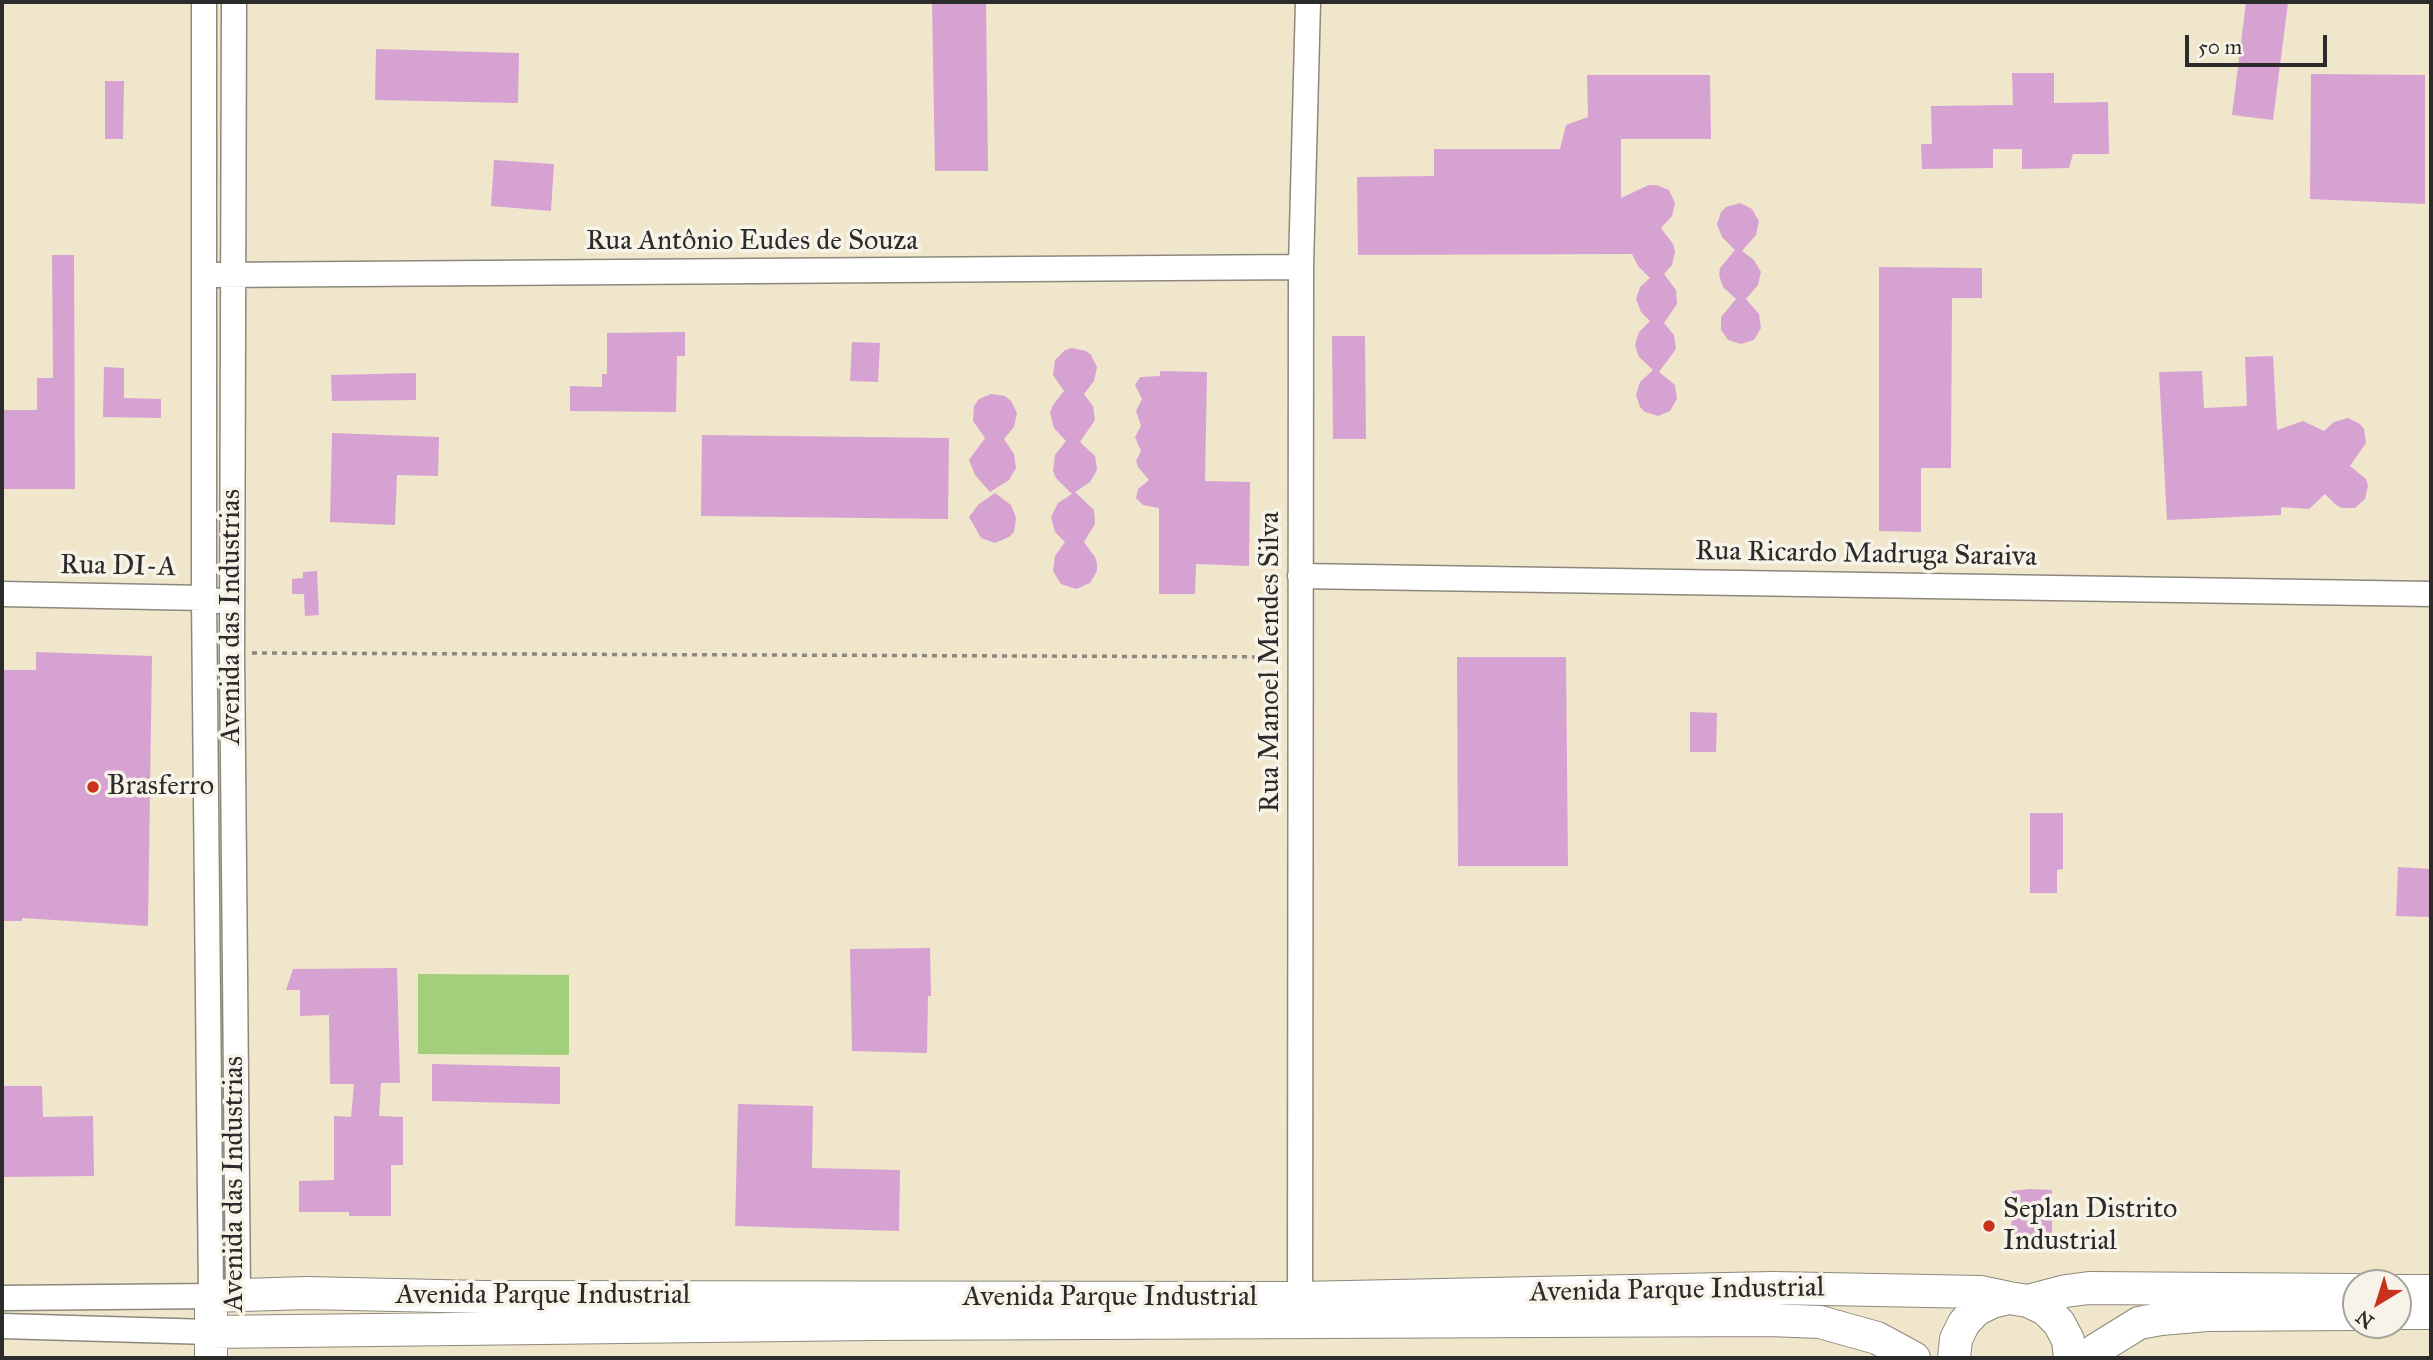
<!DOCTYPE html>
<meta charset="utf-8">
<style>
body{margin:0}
#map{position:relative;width:2433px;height:1360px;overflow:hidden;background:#efe6cc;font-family:"IM FELL Great Primer",serif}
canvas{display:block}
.frame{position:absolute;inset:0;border:4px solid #2b2b2b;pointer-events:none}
.north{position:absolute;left:2342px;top:1269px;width:70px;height:70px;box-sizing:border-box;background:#f7f3e8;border:2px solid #a5a39c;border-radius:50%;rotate:218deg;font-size:19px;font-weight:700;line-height:28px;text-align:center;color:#2b2b2b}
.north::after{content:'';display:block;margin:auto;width:24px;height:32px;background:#c8321e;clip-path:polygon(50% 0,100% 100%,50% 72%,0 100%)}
.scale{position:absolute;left:2185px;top:35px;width:142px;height:32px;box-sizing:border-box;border:4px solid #2b2b2b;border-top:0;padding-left:9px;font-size:21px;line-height:24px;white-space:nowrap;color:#2b2b2b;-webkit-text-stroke:5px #f7f3e8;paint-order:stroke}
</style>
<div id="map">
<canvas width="2433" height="1360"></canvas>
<div class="frame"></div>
<div class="north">N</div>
<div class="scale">50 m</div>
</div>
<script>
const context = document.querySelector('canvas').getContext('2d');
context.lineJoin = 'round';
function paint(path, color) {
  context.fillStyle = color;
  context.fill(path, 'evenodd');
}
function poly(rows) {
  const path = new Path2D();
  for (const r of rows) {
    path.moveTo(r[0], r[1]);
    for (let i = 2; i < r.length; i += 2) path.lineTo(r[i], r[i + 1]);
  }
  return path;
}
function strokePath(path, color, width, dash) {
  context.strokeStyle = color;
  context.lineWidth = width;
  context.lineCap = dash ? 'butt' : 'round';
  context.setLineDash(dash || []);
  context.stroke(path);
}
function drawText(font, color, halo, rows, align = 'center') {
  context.font = font + ' "IM FELL Great Primer",serif';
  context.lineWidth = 7;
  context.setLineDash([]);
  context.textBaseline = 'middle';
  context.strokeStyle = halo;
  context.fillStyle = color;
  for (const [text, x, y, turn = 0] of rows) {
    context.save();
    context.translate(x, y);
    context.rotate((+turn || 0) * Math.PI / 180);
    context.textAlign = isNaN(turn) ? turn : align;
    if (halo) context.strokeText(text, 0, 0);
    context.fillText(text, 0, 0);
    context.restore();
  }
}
const green = poly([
 [418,974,569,975,569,1055,418,1054]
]);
const building = poly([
 [932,2,986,2,988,171,935,171],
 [2246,2,2288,3,2273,120,2232,115],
 [376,49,519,53,518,103,375,100],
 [2012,73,2054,73,2054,103,2108,102,2109,154,2073,154,2069,168,2022,169,2022,149,1993,149,1993,168,1922,169,1921,144,1932,144,1931,106,2013,105],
 [2311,74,2425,75,2425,204,2310,199],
 [1587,75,1710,75,1711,139,1621,139,1621,198,1649,185,1656,185,1669,190,1675,203,1672,216,1661,228,1673,244,1675,251,1672,265,1664,274,1676,290,1677,304,1664,323,1674,335,1676,349,1659,372,1675,385,1677,399,1670,411,1658,416,1645,412,1640,407,1636,395,1640,382,1653,370,1639,357,1635,345,1639,332,1650,321,1641,312,1636,299,1640,287,1650,278,1638,266,1632,254,1358,255,1357,177,1434,176,1434,149,1560,149,1566,125,1588,117],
 [105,81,124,81,123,139,105,139],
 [494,160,554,164,551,211,491,206],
 [1740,203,1752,209,1759,221,1756,235,1742,251,1754,260,1761,272,1758,285,1746,299,1759,314,1761,328,1754,340,1741,344,1728,340,1721,330,1721,317,1736,299,1723,287,1719,275,1720,268,1735,250,1722,237,1717,224,1721,212,1726,207],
 [52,255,74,255,75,489,2,489,2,410,37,410,37,378,53,378],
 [1879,267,1982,268,1982,298,1952,298,1951,468,1921,468,1921,532,1879,531],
 [685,332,685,356,677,356,676,412,570,411,570,386,602,387,602,374,607,374,607,333],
 [1332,336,1365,336,1366,439,1333,439],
 [852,342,880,343,878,382,850,381],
 [1072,348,1086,351,1091,355,1097,367,1094,381,1084,394,1093,406,1095,420,1080,442,1095,456,1097,470,1090,482,1072,494,1056,478,1053,471,1055,455,1066,441,1054,428,1050,413,1053,405,1064,391,1053,375,1055,360,1065,350],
 [2273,356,2277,430,2303,421,2324,431,2334,422,2348,418,2360,424,2364,429,2366,443,2350,466,2366,479,2368,486,2365,499,2355,508,2342,508,2336,505,2325,494,2309,509,2281,507,2281,515,2167,520,2159,372,2202,371,2204,408,2247,406,2245,357],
 [104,367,124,368,124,398,161,399,161,418,103,417],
 [1160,371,1207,372,1205,481,1250,482,1249,566,1196,564,1195,594,1159,594,1159,508,1143,505,1136,498,1138,489,1149,480,1138,467,1136,461,1141,451,1135,437,1141,426,1136,411,1142,399,1135,385,1140,377,1160,376],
 [416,373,416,400,332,401,331,375],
 [991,394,1005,396,1011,401,1017,413,1014,427,1004,439,1014,454,1016,468,1009,480,990,492,975,475,969,460,985,438,973,421,974,406,979,399],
 [332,433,439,437,438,476,397,475,395,525,330,522],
 [702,435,949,438,948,519,701,516],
 [1075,492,1094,510,1095,524,1084,542,1095,557,1097,564,1097,571,1090,583,1076,589,1061,584,1053,571,1055,556,1065,542,1055,532,1051,517,1058,503],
 [995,493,1011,505,1016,518,1014,532,1009,537,995,543,981,538,969,517,979,504],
 [317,571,319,615,305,616,304,594,292,594,292,579,303,578,303,572],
 [36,652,152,656,148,926,22,918,22,921,2,921,2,670,36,670],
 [1457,657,1566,657,1568,866,1458,866],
 [1690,712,1717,713,1716,752,1690,752],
 [2030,813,2063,813,2063,869,2057,870,2057,893,2030,893],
 [2398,867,2431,869,2431,917,2396,916],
 [930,948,931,996,928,996,927,1053,852,1051,850,949],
 [397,968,400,1083,381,1083,379,1116,403,1117,403,1165,391,1165,391,1216,349,1216,349,1212,299,1212,299,1181,334,1180,334,1116,351,1117,354,1084,330,1084,329,1015,300,1016,300,990,286,990,293,969],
 [432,1064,560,1067,560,1104,432,1101],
 [2,1086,42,1086,43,1117,93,1116,94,1176,2,1177],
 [738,1104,813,1106,812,1168,900,1170,899,1231,735,1226],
 [2029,1189,2052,1190,2052,1246,2011,1245,2012,1191]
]);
const path = poly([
 [252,653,1280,657]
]);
const minor = poly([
 [234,2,232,653,238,1295],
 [215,275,1301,267],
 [1300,576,2431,594],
 [2,594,204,598,218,601],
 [2,1298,211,1296,204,598,204,2],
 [1300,1313,1301,267,1308,2],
 [2,1326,210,1332]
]);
const major = poly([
 [2398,1291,2431,1291],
 [2028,1301,2066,1291,2089,1288,2356,1290],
 [2398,1313,2431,1313],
 [210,1332,872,1324,1770,1320,1820,1322,1877,1338,1914,1358],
 [211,1358,211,1296,307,1293,483,1297,1300,1298,1773,1288,1980,1292,2009,1298],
 [1954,1358,1956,1339,1964,1323,1976,1310,1992,1302,2009,1298,2028,1301,2045,1309,2059,1323,2068,1340,2070,1358],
 [2087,1358,2097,1349,2139,1323,2161,1319,2207,1315,2356,1314]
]);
const markers = [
 [93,787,7,"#c8321e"],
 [1989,1226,7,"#c8321e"]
];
const streetNames = [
 ["Rua Antônio Eudes de Souza",752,242],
 ["Rua Ricardo Madruga Saraiva",1866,555,1],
 ["Rua DI-A",118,567,1],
 ["Avenida das Industrias",232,617,-90],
 ["Rua Manoel Mendes Silva",1271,662,-90],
 ["Avenida das Industrias",235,1184,-90],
 ["Avenida Parque Industrial",1677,1291,-1],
 ["Avenida Parque Industrial",543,1296],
 ["Avenida Parque Industrial",1110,1298]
];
const poiNames = [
 ["Brasferro",107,787],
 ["Seplan Distrito",2003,1210],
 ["Industrial",2003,1242]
];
paint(green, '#a3cf7c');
paint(building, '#d6a2d2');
strokePath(minor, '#8d887c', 27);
strokePath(major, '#8d887c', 34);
strokePath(path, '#8d887c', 3.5, [5, 5]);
strokePath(minor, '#fff', 24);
strokePath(major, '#fff', 32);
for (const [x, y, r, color] of markers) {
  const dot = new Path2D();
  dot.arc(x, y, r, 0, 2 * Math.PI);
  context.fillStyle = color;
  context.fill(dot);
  strokePath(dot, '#f7f3e8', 2.5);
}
drawText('28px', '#2b2b2b', '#f7f3e8', streetNames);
drawText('28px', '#2b2b2b', '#f7f3e8', poiNames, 'left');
</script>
